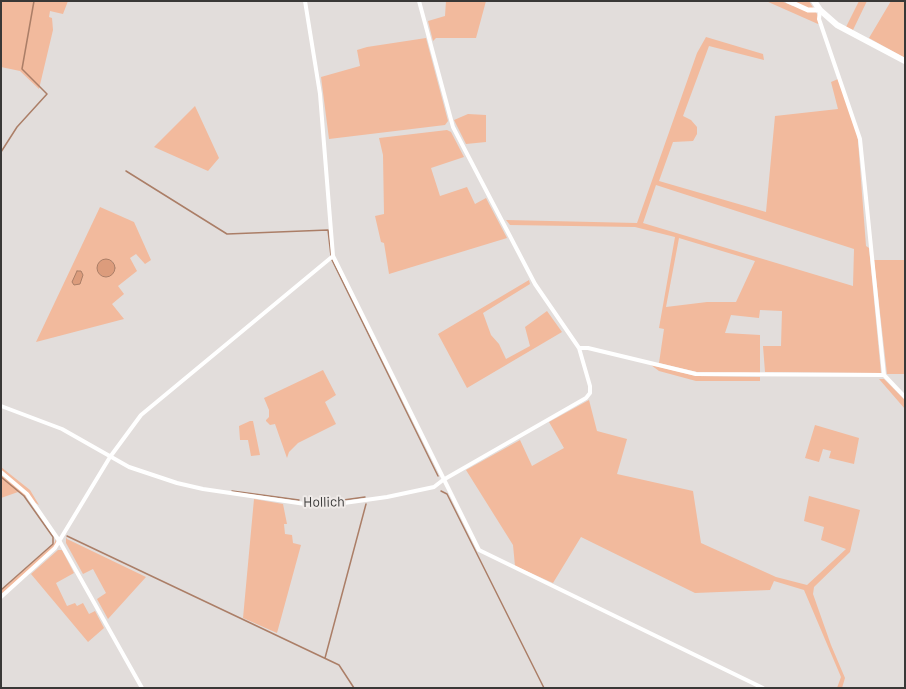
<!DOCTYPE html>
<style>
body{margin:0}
#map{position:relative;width:906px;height:689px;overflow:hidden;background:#e2dddb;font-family:Barlow,sans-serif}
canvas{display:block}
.frame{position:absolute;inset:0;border:2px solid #393837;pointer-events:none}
</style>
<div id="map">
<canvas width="906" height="689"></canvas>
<div class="frame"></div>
</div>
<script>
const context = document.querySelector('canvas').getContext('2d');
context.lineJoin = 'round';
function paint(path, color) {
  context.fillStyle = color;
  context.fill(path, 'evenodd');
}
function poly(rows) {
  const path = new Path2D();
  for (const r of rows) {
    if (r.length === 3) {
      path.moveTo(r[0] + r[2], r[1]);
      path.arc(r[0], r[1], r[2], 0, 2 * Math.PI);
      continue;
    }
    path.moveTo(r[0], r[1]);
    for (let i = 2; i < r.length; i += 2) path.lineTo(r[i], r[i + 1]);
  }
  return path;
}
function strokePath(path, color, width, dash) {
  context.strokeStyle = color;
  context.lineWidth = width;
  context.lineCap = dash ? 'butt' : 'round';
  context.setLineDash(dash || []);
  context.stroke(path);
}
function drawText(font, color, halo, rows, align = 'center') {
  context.font = font + ' Barlow,sans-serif';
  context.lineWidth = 4;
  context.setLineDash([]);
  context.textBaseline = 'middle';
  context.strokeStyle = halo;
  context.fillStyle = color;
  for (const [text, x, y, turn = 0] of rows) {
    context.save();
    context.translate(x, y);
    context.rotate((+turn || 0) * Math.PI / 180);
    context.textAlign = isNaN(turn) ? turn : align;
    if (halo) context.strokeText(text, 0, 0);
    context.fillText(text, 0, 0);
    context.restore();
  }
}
const green = poly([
 [1,1,68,1,63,14,50,11,49,17,52,18,53,30,39,89,20,71,1,67],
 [446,1,486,1,476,38,436,38,433,41,428,21,445,16],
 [766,1,781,1,793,6,796,1,809,1,822,22,818,24],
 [859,1,867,1,853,30,846,27],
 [891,1,905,1,905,58,869,38],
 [706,37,763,54,764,60,709,46,683,116,691,120,697,127,697,134,693,141,673,142,659,181,766,212,775,116,838,109,831,82,838,79,856,127,858,141,866,246,869,248,881,373,765,372,763,346,781,346,782,311,760,310,759,318,731,315,725,333,760,335,760,373,697,372,659,363,664,329,659,328,675,237,635,227,510,225,506,220,637,223,697,53],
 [656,185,854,249,853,286,643,223],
 [679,238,755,261,736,302,707,302,666,307],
 [426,38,448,121,445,125,329,139,321,77,360,66,357,50,367,47],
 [195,106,219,158,208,171,154,147],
 [468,114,486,115,486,142,466,144,454,120],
 [447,130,451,132,464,157,431,168,440,196,467,187,475,204,486,198,507,238,389,274,384,243,381,242,375,216,384,214,383,155,379,138],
 [100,207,134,222,151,260,145,264,136,254,130,258,137,271,118,286,124,294,112,304,124,319,36,342],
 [112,261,115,266,114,271,107,277,100,275,100,262],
 [874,260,905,260,905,374,887,374],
 [529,280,530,284,483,313,491,335,499,344,506,359,530,346,525,327,547,311,562,332,467,388,438,334],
 [651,365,696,376,760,377,760,381,696,381,659,371],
 [323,370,336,395,325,402,336,424,298,443,289,452,287,458,275,424,270,425,266,421,266,420,269,417,269,410,264,398],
 [879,379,884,379,905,400,905,409],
 [589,400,597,431,627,439,617,474,693,491,701,543,776,577,807,585,846,549,821,540,824,527,804,521,809,496,860,510,850,552,814,587,813,594,831,645,845,678,842,688,837,688,841,677,804,590,774,581,770,590,695,593,581,537,553,583,515,566,513,545,466,470,520,440,532,466,564,448,549,422],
 [250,421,253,421,260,455,251,456,248,440,240,440,239,426],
 [815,425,859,438,854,464,829,458,831,451,823,449,819,462,805,458],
 [1,467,30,490,39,505,18,492,1,498],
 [254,499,283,504,287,524,284,524,285,534,292,535,293,543,301,545,277,633,243,618],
 [66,537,67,539,146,577,108,619,97,599,106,593,93,569,83,574,66,543],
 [56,539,56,544,54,548,1,594,1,591,54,544],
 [58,550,62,550,74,573,56,583,67,606,75,603,77,606,83,603,89,614,95,611,104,628,88,642,31,574]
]);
const water = poly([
 [106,268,9],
 [77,271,81,271,83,275,80,284,74,285,72,282,77,271]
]);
const stream = poly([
 [1,152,17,127,47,94,22,69,34,1],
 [126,171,227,234,328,230,331,256],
 [332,260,438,476],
 [1,477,24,496,53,537,53,544,1,590],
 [232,491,299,500],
 [441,491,447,494,544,688],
 [306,501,336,501,365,497],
 [67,536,339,665,354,688],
 [325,658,366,504]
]);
const minor = poly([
 [305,1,320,94,333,256,479,550,763,688],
 [419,1,453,127,535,284,579,348,588,348,696,374,884,375,905,397],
 [820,10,819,19,860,139,884,375],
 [1,406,62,429,129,467,177,483,203,489,312,505,344,503,387,497,434,487,443,480,586,398,590,393,590,386,579,348],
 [1,472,27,494,60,542,142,688],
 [1,597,55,548,110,457,141,415,333,256]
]);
const tertiary = poly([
 [788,1,808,10,820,10]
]);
const secondary = poly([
 [814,1,820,10,837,25,905,61]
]);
const streetNames = [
 ["Hollich",324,502,-1]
];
paint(green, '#f2ba9d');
paint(water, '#dc9c7c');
strokePath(water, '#ab7e67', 1);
strokePath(stream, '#ab7e67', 1.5);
strokePath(minor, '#fff', 4);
strokePath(tertiary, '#fff', 5);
strokePath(secondary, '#fff', 6);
drawText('14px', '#393837', '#efeae8', streetNames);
</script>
